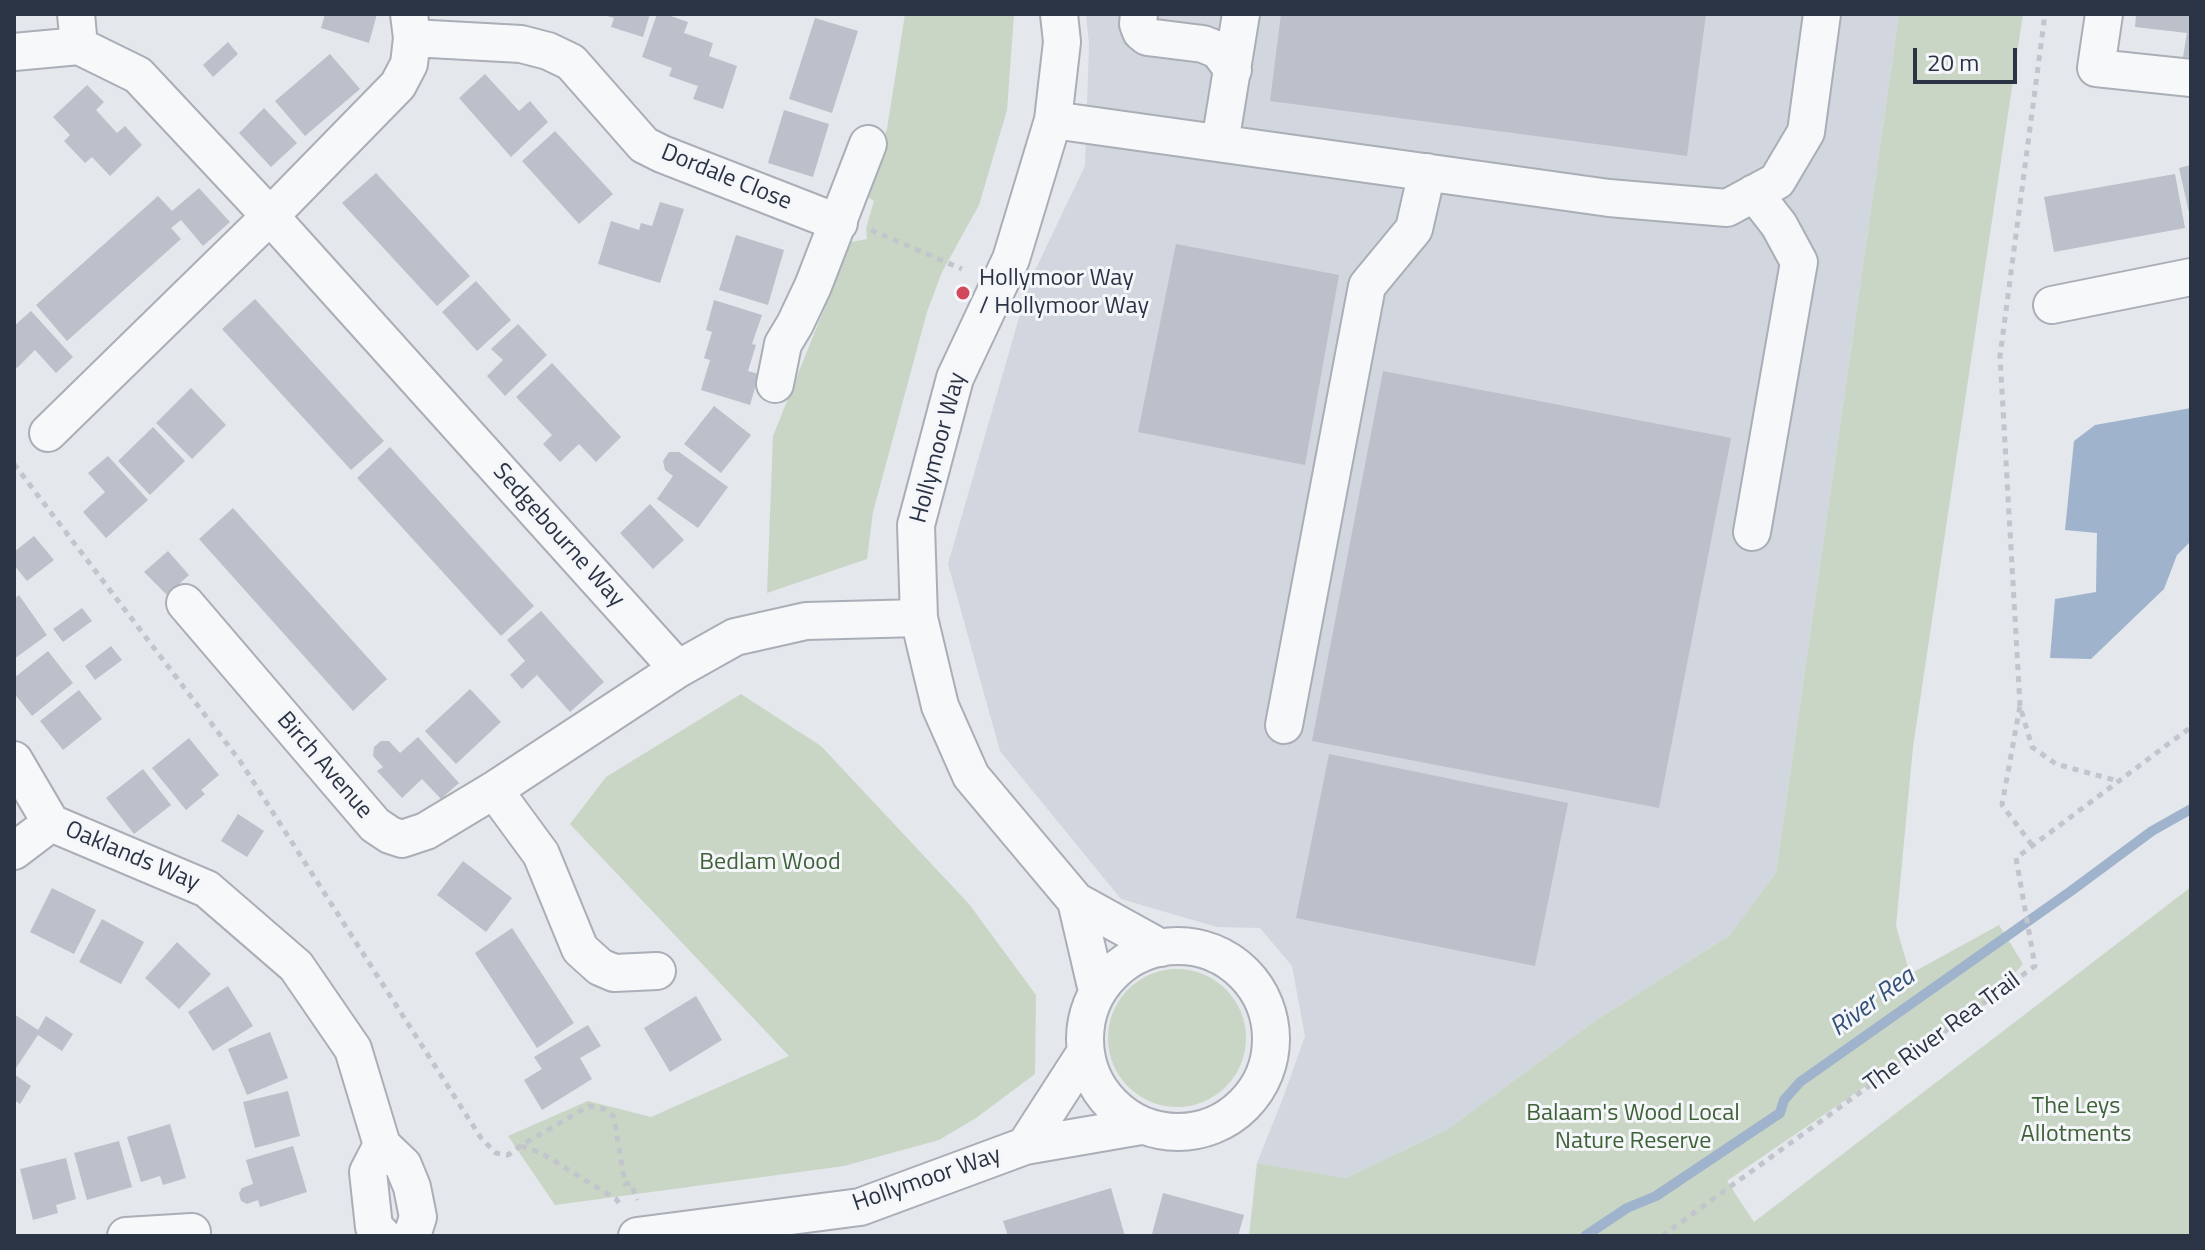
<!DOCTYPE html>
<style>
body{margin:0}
#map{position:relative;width:2205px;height:1250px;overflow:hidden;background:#e4e7ec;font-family:"Titillium Web",sans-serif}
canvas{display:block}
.frame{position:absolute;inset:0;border:16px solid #2b3445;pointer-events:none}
.scale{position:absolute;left:1913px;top:48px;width:104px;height:36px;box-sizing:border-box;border:4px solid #2b3445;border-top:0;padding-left:10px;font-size:24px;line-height:28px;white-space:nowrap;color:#2b3445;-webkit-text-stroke:6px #f4f6f9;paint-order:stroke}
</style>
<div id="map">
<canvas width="2205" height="1250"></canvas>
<div class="frame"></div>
<div class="scale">20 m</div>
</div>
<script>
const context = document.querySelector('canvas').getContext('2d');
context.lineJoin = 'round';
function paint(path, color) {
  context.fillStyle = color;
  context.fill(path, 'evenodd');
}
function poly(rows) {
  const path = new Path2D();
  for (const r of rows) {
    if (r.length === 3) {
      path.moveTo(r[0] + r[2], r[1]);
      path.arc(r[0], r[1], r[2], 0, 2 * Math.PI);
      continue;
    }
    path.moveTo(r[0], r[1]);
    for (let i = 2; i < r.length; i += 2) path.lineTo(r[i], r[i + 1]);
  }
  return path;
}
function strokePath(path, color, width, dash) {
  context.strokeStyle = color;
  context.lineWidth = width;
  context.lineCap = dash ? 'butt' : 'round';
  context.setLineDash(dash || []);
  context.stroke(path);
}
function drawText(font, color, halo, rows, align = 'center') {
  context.font = font + ' "Titillium Web",sans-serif';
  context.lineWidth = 6;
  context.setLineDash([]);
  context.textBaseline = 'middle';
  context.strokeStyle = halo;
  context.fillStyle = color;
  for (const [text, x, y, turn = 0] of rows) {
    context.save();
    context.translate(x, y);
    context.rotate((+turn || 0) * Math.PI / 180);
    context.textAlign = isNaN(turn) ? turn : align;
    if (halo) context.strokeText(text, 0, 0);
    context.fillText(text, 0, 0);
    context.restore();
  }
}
const built = poly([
 [1086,14,1899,14,1776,873,1730,935,1595,1021,1448,1129,1346,1178,1257,1163,1283,1098,1305,1036,1292,966,1260,928,1217,927,1121,899,1000,751,948,564,1029,283,1085,166,1089,44]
]);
const green = poly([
 [905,14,1014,14,1007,110,979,205,942,272,927,312,873,512,867,559,767,593,773,436,851,242,867,239,866,228,874,201,863,194,887,129],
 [1899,14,2023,14,1913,747,1896,926,1910,974,1999,925,2023,964,1987,1003,1727,1181,1754,1222,2191,887,2191,1236,1249,1236,1257,1163,1346,1178,1448,1129,1595,1021,1730,935,1776,873],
 [741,694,821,746,969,904,1036,995,1035,1074,976,1118,939,1140,844,1166,555,1205,508,1136,588,1101,651,1117,789,1056,570,824,606,777],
 [1177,1038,69]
]);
const water = poly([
 [2191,408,2191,541,2177,555,2164,589,2091,659,2050,658,2055,599,2096,592,2097,533,2065,530,2074,441,2095,425]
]);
const stream = poly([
 [1585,1236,1627,1208,1656,1196,1780,1113,1784,1100,1800,1082,2071,891,2152,831,2191,809]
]);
const building = poly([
 [325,14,377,14,369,43,321,28],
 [650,14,643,37,611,27,614,18,604,15],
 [657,14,665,14,688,22,684,33,713,43,709,56,737,66,723,109,693,99,698,86,669,76,672,68,642,57],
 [1281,14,1706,14,1687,156,1270,101],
 [2136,14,2191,14,2191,58,2183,57,2187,33,2135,27],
 [815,18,858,31,832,113,789,99],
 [228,42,238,54,213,77,203,65],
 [330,54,360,89,305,136,275,101],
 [485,74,519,111,530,101,548,122,511,157,459,98],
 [87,85,104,102,96,110,117,133,125,126,142,145,110,176,92,157,85,163,64,141,70,135,53,117],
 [264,108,297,143,271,167,239,133],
 [784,110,829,124,813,177,768,163],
 [555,131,613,194,579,224,522,161],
 [2191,165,2191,217,2190,217,2179,168],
 [376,173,470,276,437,306,342,203],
 [2175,174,2185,228,2054,252,2044,197],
 [199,188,230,222,203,246,181,220,171,228,181,239,67,341,36,305,158,196,172,211],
 [660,202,684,209,660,283,598,264,611,221,639,230,641,223,652,226],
 [736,235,784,250,768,305,719,290],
 [1176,244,1339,275,1305,465,1138,432],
 [476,281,511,320,477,351,442,312],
 [255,299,384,441,351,470,222,329],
 [714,300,762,315,752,344,756,345,748,371,759,374,750,405,701,390,710,360,704,358,712,332,706,330],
 [31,311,73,357,56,373,35,350,17,368,14,365,14,326],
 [518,324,547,355,505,396,487,376,503,360,491,349],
 [552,363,621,437,596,462,579,444,560,462,543,444,552,435,516,397],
 [1383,371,1731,438,1659,808,1312,741],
 [191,388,226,425,192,459,156,423],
 [714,406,751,435,721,473,684,444],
 [153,427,185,461,150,495,118,461],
 [390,447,534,606,501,636,357,478],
 [669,452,679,452,728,487,698,528,657,499,673,476,665,470,663,461],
 [108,456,148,500,106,538,83,512,105,492,88,473],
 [650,504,684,540,653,569,620,533],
 [233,508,387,679,353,711,199,539],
 [34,536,54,560,27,581,14,565,14,552],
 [168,551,189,575,167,595,144,572],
 [19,595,47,635,14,659,14,599],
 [82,608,92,621,63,642,53,629],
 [541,611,604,682,570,712,537,675,522,689,510,675,525,661,507,640],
 [111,646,122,660,95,680,85,666],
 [48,651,73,683,32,716,14,693,14,678],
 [470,689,501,722,456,764,425,731],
 [79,690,102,719,63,750,40,721],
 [418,737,459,783,441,799,422,779,402,798,377,771,383,767,373,756,374,747,381,741,389,741,400,753],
 [189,738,219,775,201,790,205,794,186,810,152,768],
 [1329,754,1568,803,1535,966,1296,918],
 [143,769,171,805,134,834,106,798],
 [238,814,264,831,247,857,221,841],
 [463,861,512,898,486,932,437,895],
 [52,888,96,910,74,954,30,932],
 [102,919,144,942,121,984,79,962],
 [512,928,574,1023,537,1048,475,953],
 [177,942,211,974,179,1009,145,978],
 [228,986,253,1026,213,1051,188,1012],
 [696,996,722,1040,670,1072,644,1028],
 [14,1014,38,1030,46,1016,73,1034,62,1051,38,1035,14,1071],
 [588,1025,601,1046,580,1058,592,1079,542,1110,524,1080,542,1069,534,1057],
 [270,1032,288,1078,247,1095,228,1049],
 [14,1074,31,1086,20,1104,14,1100],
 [288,1091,300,1136,255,1148,243,1102],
 [170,1124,186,1178,163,1185,160,1176,141,1182,127,1137],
 [119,1141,132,1187,87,1200,74,1153],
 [293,1146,307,1192,260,1207,258,1200,247,1204,241,1201,239,1193,242,1188,253,1184,246,1160],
 [66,1158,76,1199,56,1205,58,1213,33,1220,20,1169],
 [1111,1188,1125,1236,1008,1236,1003,1221],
 [1163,1193,1244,1215,1238,1236,1158,1236,1152,1234]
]);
const path = poly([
 [871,230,962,269],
 [14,464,240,761,481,1138,496,1153,508,1155,520,1146,589,1106,604,1109,614,1117,625,1184,631,1183,637,1200],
 [2020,706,2000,356,2045,14],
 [2032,845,2002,805,2020,706,2032,747,2056,764,2118,781],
 [521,1146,541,1153,616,1199,621,1206],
 [1662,1236,2035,966,2016,858,2191,727]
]);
const minor = poly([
 [76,14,79,46],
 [1059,14,1062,42,1053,120,1011,259,955,378,916,525,919,618,940,706,971,776,1076,901,1161,948],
 [1139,14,1138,24,1141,32,1147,37,1203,44,1218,50,1233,70],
 [2104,14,2096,68,2191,78],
 [412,38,521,44,548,51,571,62,644,145,662,154,839,223],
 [14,52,79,46,138,75,270,216,678,669,735,637,806,621,919,618],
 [1053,120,1609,198,1727,208,1777,181,1806,132,1822,14],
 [1220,143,1241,14],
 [2052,305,2191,277],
 [775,384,783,344,795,324,813,286,868,144],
 [48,433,270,216,398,85,409,64,412,38,409,14],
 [1752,532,1799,262,1779,225,1754,193],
 [185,603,375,825,390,835,402,839,426,831,494,790],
 [1284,725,1367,286,1414,229,1427,172],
 [14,760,51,823,207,889,296,966,353,1049,382,1145],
 [14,851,51,823],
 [1076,901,1097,991],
 [1178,1039,93],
 [657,971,614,973,600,967,580,949,541,854,494,790,678,669],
 [382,1145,403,1165,412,1187,418,1217,412,1236],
 [382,1145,368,1172,374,1227,383,1236],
 [1025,1146,1085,1053],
 [126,1236,192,1232],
 [637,1236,860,1207,1025,1146,1141,1126]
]);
const markers = [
 [963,293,8,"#d1495b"]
];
const streetNames = [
 ["Dordale Close",726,178,22],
 ["Hollymoor Way",939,448,-75],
 ["Sedgebourne Way",558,536,48],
 ["Birch Avenue",324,766,49],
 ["Oaklands Way",132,857,23],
 ["The River Rea Trail",1943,1033,-36],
 ["Hollymoor Way",927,1180,-19]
];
const poiNames = [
 ["Hollymoor Way",979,279],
 ["/ Hollymoor Way",979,307]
];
const parkNames = [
 ["Bedlam Wood",770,863],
 ["The Leys",2076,1107],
 ["Allotments",2076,1135],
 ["Balaam's Wood Local",1633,1114],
 ["Nature Reserve",1633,1142]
];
const waterNames = [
 ["River Rea",1873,1003,-36]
];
paint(built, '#d2d6de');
paint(green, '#c9d6c5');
paint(water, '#9fb4cc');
strokePath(stream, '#9fb4cc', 10);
paint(building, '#bbc0ca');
strokePath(minor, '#a9aeb7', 40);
strokePath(path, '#c2c5cb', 5, [6, 6]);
strokePath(minor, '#f7f8fa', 36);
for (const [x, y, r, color] of markers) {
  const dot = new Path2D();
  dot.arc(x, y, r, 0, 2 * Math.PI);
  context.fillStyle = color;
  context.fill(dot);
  strokePath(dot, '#f4f6f9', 3);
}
drawText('24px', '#2b3445', '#f4f6f9', streetNames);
drawText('24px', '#2b3445', '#f4f6f9', poiNames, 'left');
drawText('24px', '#3f6138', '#f4f6f9', parkNames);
drawText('italic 26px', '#34527a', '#f4f6f9', waterNames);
</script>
